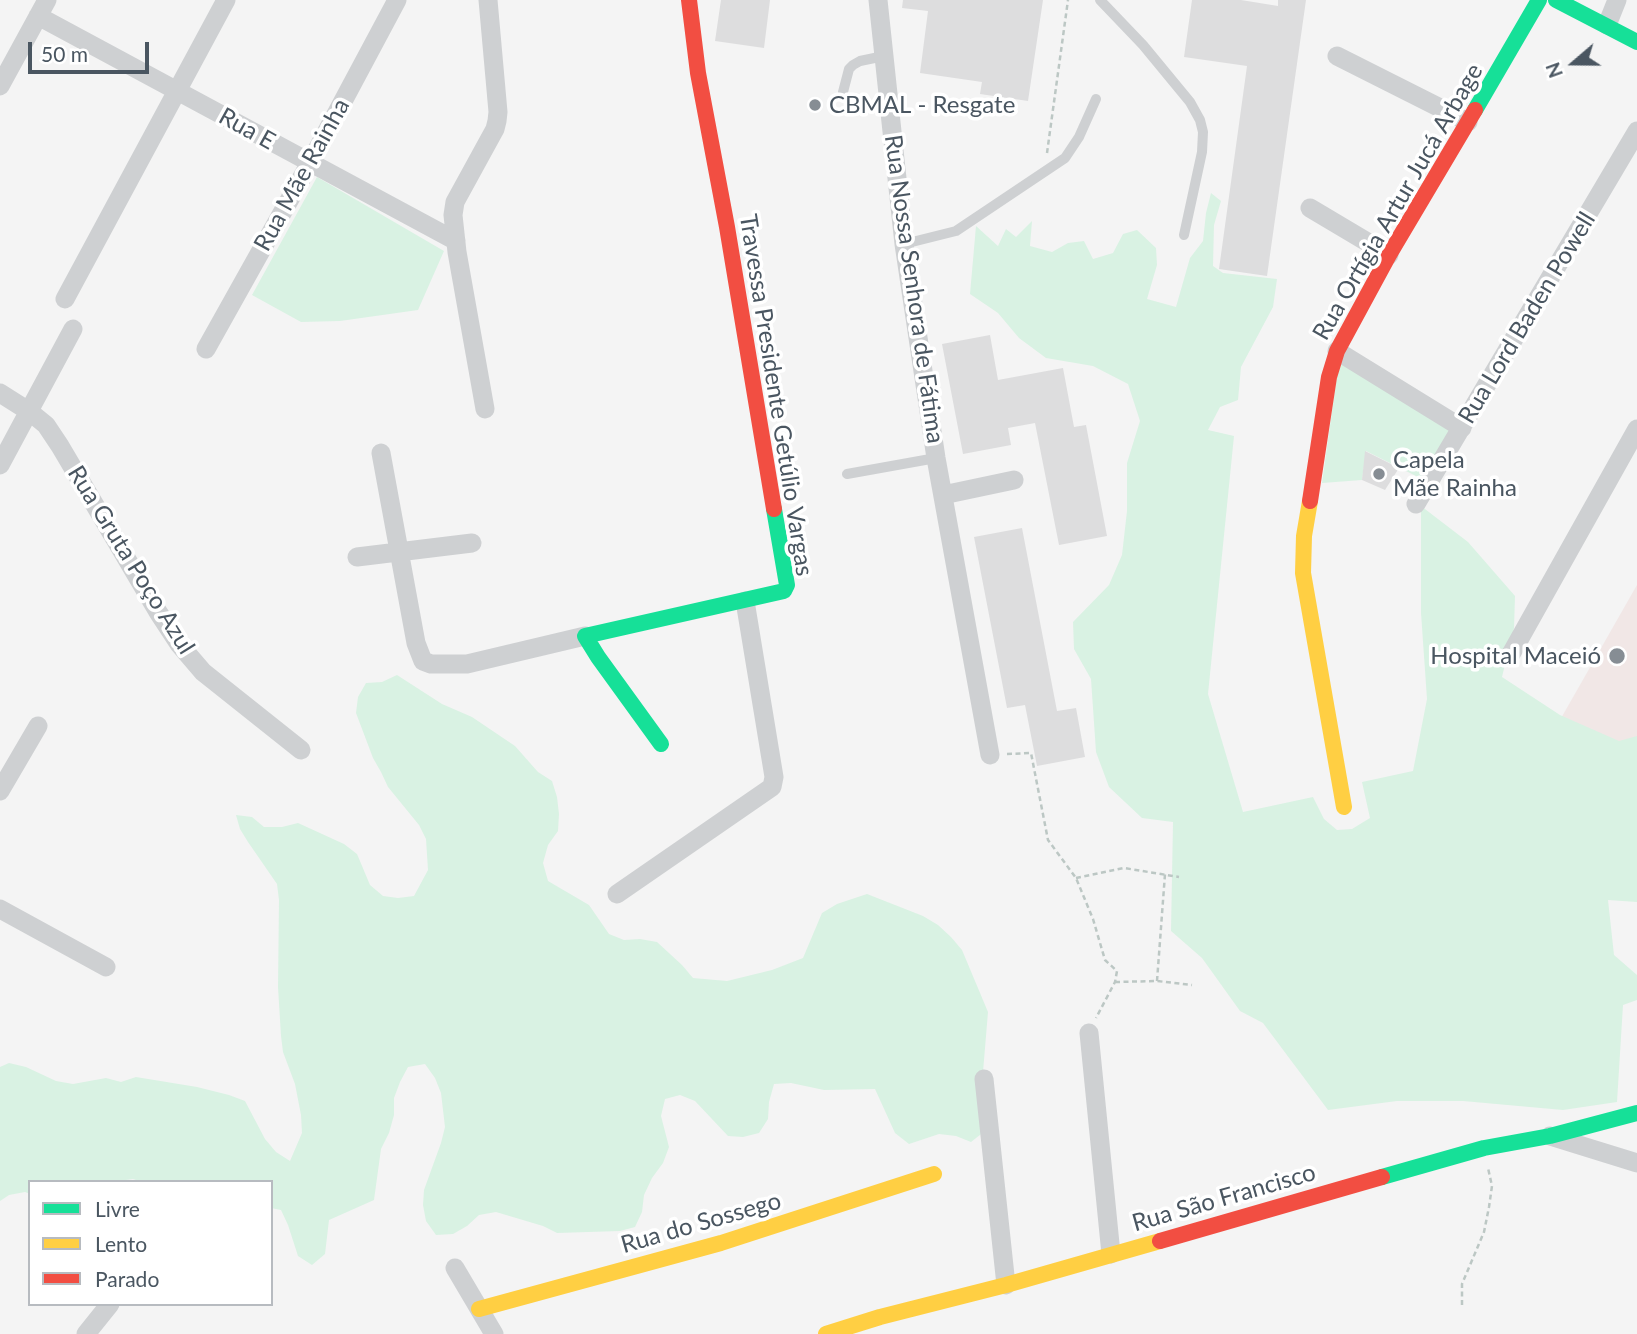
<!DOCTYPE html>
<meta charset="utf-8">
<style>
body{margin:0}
#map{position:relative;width:1637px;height:1334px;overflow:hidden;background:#f4f4f4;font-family:Lato,sans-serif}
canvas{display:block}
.legend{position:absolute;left:28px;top:1180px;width:245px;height:126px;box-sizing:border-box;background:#fff;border:2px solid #b7bbc0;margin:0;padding:9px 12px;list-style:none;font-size:21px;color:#4a5661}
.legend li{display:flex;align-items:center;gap:14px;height:35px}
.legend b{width:35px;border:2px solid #b7bbc0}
.north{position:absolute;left:1539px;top:28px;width:70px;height:70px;-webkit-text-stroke:5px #fff;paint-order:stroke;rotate:250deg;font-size:19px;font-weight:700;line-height:28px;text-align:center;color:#4a5661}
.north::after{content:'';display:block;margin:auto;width:24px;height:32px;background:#4a5661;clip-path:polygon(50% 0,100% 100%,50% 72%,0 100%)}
.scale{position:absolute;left:28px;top:42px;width:121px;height:32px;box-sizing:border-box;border:4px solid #4a5661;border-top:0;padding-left:9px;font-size:21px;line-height:24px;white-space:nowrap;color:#4a5661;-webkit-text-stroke:5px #fff;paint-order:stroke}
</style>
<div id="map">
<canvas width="1637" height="1334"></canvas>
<ul class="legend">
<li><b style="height:9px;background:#16e098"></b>Livre</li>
<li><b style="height:9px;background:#ffcf43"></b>Lento</li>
<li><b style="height:9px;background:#f24e42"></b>Parado</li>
</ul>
<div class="north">N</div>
<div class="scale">50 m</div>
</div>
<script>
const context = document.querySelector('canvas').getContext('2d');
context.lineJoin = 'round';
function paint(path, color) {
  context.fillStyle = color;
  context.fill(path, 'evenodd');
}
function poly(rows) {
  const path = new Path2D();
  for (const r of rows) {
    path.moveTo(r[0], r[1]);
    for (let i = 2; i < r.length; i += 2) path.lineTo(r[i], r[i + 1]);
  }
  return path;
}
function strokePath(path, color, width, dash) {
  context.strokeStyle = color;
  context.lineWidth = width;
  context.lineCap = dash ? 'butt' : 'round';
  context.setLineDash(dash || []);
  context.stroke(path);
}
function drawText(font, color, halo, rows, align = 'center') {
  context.font = font + ' Lato,sans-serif';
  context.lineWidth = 7;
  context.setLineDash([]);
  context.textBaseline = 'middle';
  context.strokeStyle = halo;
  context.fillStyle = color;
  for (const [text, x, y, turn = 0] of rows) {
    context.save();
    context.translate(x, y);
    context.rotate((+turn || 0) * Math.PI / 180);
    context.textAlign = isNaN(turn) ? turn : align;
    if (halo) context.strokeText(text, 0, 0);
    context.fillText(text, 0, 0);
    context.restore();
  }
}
const medical = poly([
 [1637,585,1637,760,1556,727]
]);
const green = poly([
 [317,177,444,251,418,310,340,321,301,322,252,295],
 [1211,193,1221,201,1214,225,1213,266,1223,273,1277,279,1273,307,1241,367,1238,400,1220,407,1208,430,1234,436,1208,694,1243,812,1313,797,1324,819,1337,830,1352,829,1370,818,1362,782,1413,771,1427,699,1421,613,1421,506,1468,542,1515,596,1514,628,1502,677,1560,715,1619,741,1637,736,1637,902,1608,900,1614,955,1637,975,1637,1000,1623,1005,1617,1102,1563,1110,1463,1101,1397,1101,1328,1110,1263,1023,1240,1011,1202,958,1171,931,1173,822,1142,818,1109,787,1096,752,1091,679,1074,649,1073,622,1109,585,1122,555,1127,511,1127,463,1140,421,1128,384,1093,366,1046,358,1019,338,998,313,970,294,976,226,998,246,1006,229,1016,237,1032,221,1030,246,1052,252,1068,243,1084,241,1093,259,1113,253,1123,234,1137,230,1156,248,1157,265,1147,299,1176,307,1190,258,1203,241,1206,213],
 [1339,361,1450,431,1422,479,1366,451,1362,480,1322,483],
 [397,675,442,704,472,717,515,746,538,772,552,781,557,797,559,814,558,831,548,845,543,863,548,881,589,905,609,934,624,940,640,939,657,942,682,965,693,978,727,981,772,970,803,958,822,913,837,904,867,894,923,916,938,925,951,937,962,950,988,1012,981,1096,985,1131,971,1142,956,1136,939,1134,909,1144,895,1133,875,1089,824,1090,791,1083,774,1084,769,1102,768,1119,759,1133,743,1137,728,1136,695,1101,680,1095,665,1099,661,1116,669,1147,663,1163,652,1178,644,1195,642,1212,635,1227,620,1231,557,1233,543,1226,496,1212,479,1215,467,1226,453,1234,436,1235,426,1221,423,1205,424,1190,441,1143,445,1127,441,1093,435,1078,425,1064,408,1067,400,1082,394,1098,394,1115,389,1133,381,1149,374,1200,329,1220,325,1254,312,1265,298,1256,288,1225,281,1210,271,1208,271,1182,142,1182,133,1179,112,1182,30,1182,30,1194,25,1192,9,1195,0,1201,0,1067,9,1063,26,1067,56,1081,73,1084,106,1078,121,1082,136,1077,197,1087,229,1095,245,1101,265,1139,276,1152,290,1161,302,1133,301,1115,295,1084,283,1052,281,1036,278,987,279,900,277,884,248,842,240,829,236,815,252,817,264,827,282,827,298,823,344,844,357,854,370,885,383,896,398,898,414,896,428,870,426,839,419,825,388,787,381,772,373,758,356,713,358,697,366,683,382,682]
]);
const building = poly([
 [721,0,770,0,764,48,715,41],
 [903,0,1043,0,1028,101,980,94,982,82,920,73,928,11,902,8],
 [1192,0,1241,0,1278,6,1278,0,1306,0,1267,276,1219,269,1247,66,1184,57],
 [990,335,998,380,1063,368,1074,427,1086,425,1107,536,1059,545,1035,423,1008,428,1011,445,963,454,942,344],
 [1365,451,1399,468,1385,490,1362,480],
 [1022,528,1057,711,1076,708,1085,757,1037,766,1025,705,1007,708,974,537]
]);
const path = poly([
 [1047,153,1068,0],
 [1007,754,1031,753,1048,840,1076,878,1093,919,1105,960,1117,971,1115,982,1096,1018],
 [1076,878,1124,868,1179,877],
 [1157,981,1165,874],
 [1115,982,1157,981,1192,985],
 [1462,1305,1462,1284,1484,1232,1489,1207,1492,1186,1488,1168]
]);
const lane = poly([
 [1100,0,1143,45,1190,102,1200,120,1203,132,1202,152,1184,235],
 [843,92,849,69,853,65,860,61,884,56],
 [904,244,956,231,1065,158,1079,137,1096,99],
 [847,474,936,458]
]);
const street = poly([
 [878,0,904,244,936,458,990,755],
 [38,16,456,241],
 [1607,25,1617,0],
 [1337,56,1468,122],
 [0,86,47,0],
 [1310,208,1389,255],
 [65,299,226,0],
 [206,349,310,163,397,0],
 [1337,351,1462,428],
 [0,393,30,412,46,425,60,446,158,612,179,644,203,672,301,750],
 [485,409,457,252,453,215,455,202,495,129,497,121,498,112,488,0],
 [381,453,416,643,423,661,431,664,467,664,585,636],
 [0,465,73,329],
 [943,495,1014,480],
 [1416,504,1637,131],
 [357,557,472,543],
 [1511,654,1637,429],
 [0,791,38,726],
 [617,894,772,787,774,777,745,601],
 [0,909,106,967],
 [1089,1033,1111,1254],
 [984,1079,1006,1285],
 [1550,1136,1637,1163],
 [455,1268,494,1334],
 [86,1334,110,1304]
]);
const fast = poly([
 [1556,0,1637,42],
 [1475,110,1539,0],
 [661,744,598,657,585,636,784,591,787,585,774,509],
 [1382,1177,1484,1148,1550,1136,1637,1113]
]);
const slow = poly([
 [1310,501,1304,536,1303,573,1344,807],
 [479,1309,721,1243,934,1174],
 [826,1334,880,1317,1006,1285,1160,1241]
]);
const jam = poly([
 [689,0,698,73,727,227,774,509],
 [1310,501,1329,377,1337,351,1389,255,1475,110],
 [1160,1241,1382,1177]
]);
const markers = [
 [815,105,7,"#868d94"],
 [1379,474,7,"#868d94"],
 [1617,656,9,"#868d94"]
];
const poiNames = [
 ["CBMAL - Resgate",829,105],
 ["Capela",1393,460],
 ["Mãe Rainha",1393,488],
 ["Hospital Maceió",1601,656,"right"]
];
const streetNames = [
 ["Rua E",247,129,29],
 ["Rua Mãe Rainha",302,175,-61],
 ["Rua Ortígia Artur Jucá Arbage",1398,202,-60],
 ["Rua Nossa Senhora de Fátima",914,289,82],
 ["Rua Lord Baden Powell",1527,318,-59],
 ["Travessa Presidente Getúlio Vargas",776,395,81],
 ["Rua Gruta Poço Azul",131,560,58],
 ["Rua São Francisco",1224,1198,-16],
 ["Rua do Sossego",701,1223,-16]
];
paint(medical, '#f1e7e6');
paint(green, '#d9f2e3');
paint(building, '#ddddde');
strokePath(path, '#bcc7c4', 2.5, [5, 3.5]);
strokePath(lane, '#ced0d2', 10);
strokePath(street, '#ced0d2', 19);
strokePath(fast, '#16e098', 16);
strokePath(slow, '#ffcf43', 16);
strokePath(jam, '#f24e42', 16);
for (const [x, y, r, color] of markers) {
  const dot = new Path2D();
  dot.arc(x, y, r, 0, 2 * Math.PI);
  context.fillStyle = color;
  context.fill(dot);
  strokePath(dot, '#fff', 2.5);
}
drawText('24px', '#4a5661', '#fff', poiNames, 'left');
drawText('24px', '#4a5661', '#fff', streetNames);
</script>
